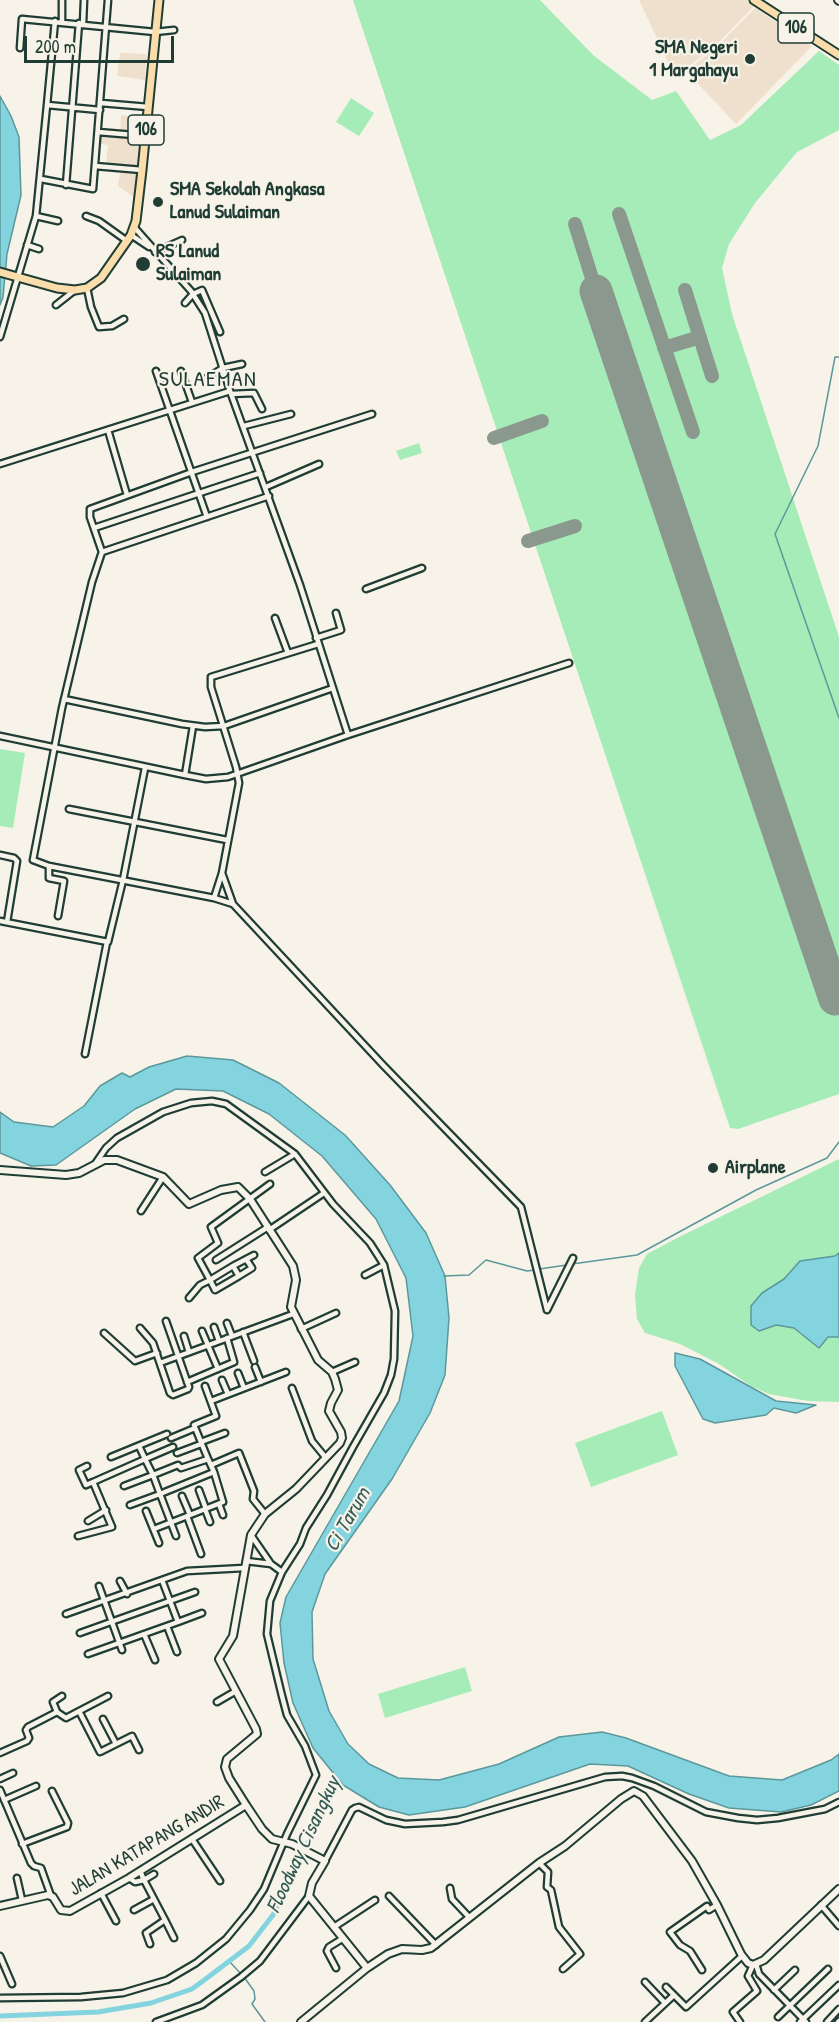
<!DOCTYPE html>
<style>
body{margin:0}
#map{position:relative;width:839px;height:2022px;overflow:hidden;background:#f7f3e8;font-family:"Patrick Hand",sans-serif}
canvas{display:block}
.scale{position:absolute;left:24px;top:36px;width:150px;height:27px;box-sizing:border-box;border:3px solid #1f3d34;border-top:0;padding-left:8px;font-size:18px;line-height:21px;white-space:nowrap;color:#1f3d34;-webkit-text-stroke:4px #f7f3e8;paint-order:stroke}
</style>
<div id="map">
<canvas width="839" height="2022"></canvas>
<div class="scale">200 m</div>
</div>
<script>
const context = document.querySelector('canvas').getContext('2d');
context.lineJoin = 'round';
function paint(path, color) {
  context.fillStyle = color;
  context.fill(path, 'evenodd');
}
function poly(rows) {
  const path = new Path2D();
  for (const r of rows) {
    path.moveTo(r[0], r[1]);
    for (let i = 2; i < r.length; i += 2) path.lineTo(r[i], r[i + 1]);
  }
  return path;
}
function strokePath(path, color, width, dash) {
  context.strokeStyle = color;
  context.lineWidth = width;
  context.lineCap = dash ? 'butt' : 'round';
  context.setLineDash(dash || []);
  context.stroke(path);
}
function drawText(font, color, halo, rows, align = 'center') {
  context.font = font + ' "Patrick Hand",sans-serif';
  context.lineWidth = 4.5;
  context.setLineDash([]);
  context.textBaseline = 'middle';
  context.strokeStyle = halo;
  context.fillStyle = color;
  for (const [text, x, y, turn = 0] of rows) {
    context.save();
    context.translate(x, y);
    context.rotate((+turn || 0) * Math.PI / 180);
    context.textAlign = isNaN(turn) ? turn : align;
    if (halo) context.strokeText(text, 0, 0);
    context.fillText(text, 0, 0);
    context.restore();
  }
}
const built = poly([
 [639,0,747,0,754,6,715,46,675,77],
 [755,8,812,46,736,124,686,71,716,48],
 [120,53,147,54,145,80,117,76],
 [121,115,142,118,134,197,118,186,121,168,106,166,108,145,97,143,98,136,120,135]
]);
const green = poly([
 [353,0,540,0,593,55,652,100,676,91,710,140,741,125,819,51,839,65,839,130,797,152,755,203,729,244,722,268,732,314,839,637,839,1094,738,1129,730,1128],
 [351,98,374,113,359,136,336,122],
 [419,443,422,453,400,460,396,451],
 [0,749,25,753,13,828,0,826],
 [839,1159,839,1402,808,1401,769,1394,751,1386,719,1364,680,1344,645,1333,637,1319,635,1295,639,1268,647,1254,679,1237],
 [662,1411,678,1455,591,1487,575,1443],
 [465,1667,472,1691,385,1718,378,1694]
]);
const water = poly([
 [0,96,11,116,19,137,21,195,7,254,3,297,0,305,0,96],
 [187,1056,233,1060,279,1083,345,1135,390,1185,426,1233,445,1276,449,1318,445,1375,430,1413,392,1479,325,1574,312,1612,313,1659,329,1711,348,1744,369,1764,398,1778,439,1780,499,1764,559,1737,602,1732,626,1738,729,1776,782,1780,831,1760,839,1754,839,1791,811,1805,781,1812,729,1808,689,1794,628,1766,590,1764,465,1807,409,1815,379,1807,343,1785,313,1748,293,1703,284,1663,280,1623,286,1597,399,1401,413,1336,406,1278,376,1219,322,1156,269,1114,223,1091,176,1089,135,1109,56,1165,31,1166,0,1153,0,1112,14,1122,53,1127,84,1106,100,1086,122,1073,130,1077,149,1067,187,1056],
 [839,1253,839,1337,828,1337,819,1348,794,1328,776,1325,759,1331,751,1325,751,1306,762,1293,784,1279,800,1261,835,1256,839,1253],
 [675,1353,700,1359,776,1401,816,1405,796,1413,774,1408,766,1415,715,1423,703,1419,675,1366,675,1353]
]);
const stream = poly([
 [839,357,835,357,818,446,775,534,839,718],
 [572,1264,637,1255,756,1190,827,1158,839,1142],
 [539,1269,567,1265],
 [444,1276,469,1275,486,1260,527,1271,535,1270],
 [229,1961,241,1974],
 [244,1977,254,1991,255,1999,252,2004,265,2022]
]);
const canal = poly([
 [0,2016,98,2012,151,2003,192,1989,207,1978,249,1946,273,1915,336,1785,339,1772]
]);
const taxiway = poly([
 [619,214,693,432],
 [575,224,596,291],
 [685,290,712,376],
 [664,348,700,337],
 [494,438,542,421],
 [528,541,575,526]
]);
const runway = poly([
 [596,291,835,999]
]);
const street = poly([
 [55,21,47,105,100,110],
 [62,21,62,0],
 [83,24,84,0],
 [20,48,22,19,155,32,174,30],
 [101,103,148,107],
 [98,132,146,136],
 [95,166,142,170],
 [41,179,93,189,108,0],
 [66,185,79,23],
 [36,216,58,221],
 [86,216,99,221,127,241],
 [135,228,191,291,205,313,230,391,300,585,348,735],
 [131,235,149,247],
 [27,245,39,249],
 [155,252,182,240],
 [87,288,91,307,99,327,112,326,124,319],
 [185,303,193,294,202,290,220,332],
 [56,305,75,290],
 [0,337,36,216,47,105],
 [156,371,207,517],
 [181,371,192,402],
 [205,379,223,368,242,364],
 [231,394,254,393,262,409],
 [244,426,291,414],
 [108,430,127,495],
 [0,464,230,391],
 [266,487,319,464],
 [94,528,260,473],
 [102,552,269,496],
 [366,589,422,568],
 [275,618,288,653],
 [316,638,341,630,336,613],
 [64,699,182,724,205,727,224,726,333,688],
 [0,736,185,775,206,779,228,777,348,735,569,663],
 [185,775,193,726],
 [69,809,227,840],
 [0,855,14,858,17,861,7,922],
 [49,866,214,898,233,904,383,1065,521,1207,547,1310],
 [222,873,233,904],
 [214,898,222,873,239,783,236,767,211,687,211,677,318,644],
 [58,916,64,881,49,878,49,866,33,860,62,708,92,582,102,552,90,517,90,509,192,472,372,414],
 [0,921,108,942,123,880,145,768],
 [85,1054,107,942],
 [265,1172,295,1154],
 [141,1211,163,1177],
 [269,1230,324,1193],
 [216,1260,268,1227],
 [233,1266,239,1276,215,1290,210,1280,233,1266],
 [233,1266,254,1255],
 [365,1275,384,1265],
 [239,1276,252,1268,246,1259],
 [189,1298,200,1285,210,1280,198,1258,218,1243,211,1227,270,1184],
 [547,1310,573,1258],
 [227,1323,232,1336],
 [214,1327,219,1341],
 [140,1328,153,1343,170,1393,173,1395,188,1389,189,1387,166,1321],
 [301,1329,336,1313],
 [202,1331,218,1369],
 [243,1332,254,1361],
 [104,1333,135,1361,157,1353],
 [184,1336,189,1352],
 [160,1363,293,1314],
 [255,1367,261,1382],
 [332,1372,355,1362],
 [238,1373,244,1388],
 [222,1380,228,1394],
 [187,1382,234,1362,227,1338],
 [205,1386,216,1416,194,1425,208,1459],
 [292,1388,312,1441,326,1458],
 [211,1401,286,1372],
 [171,1438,195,1428],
 [201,1442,225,1433],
 [139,1446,145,1459,173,1447],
 [177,1453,201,1444],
 [111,1457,167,1434],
 [211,1465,239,1453,254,1491,253,1499,265,1514],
 [87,1466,79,1470,86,1485,93,1482],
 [199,1490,206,1509],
 [219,1504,223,1515],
 [130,1505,160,1494,214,1472,208,1459,181,1468,178,1465,153,1475,160,1494,176,1536],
 [205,1509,210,1522],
 [146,1511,159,1543],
 [190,1515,223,1502,214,1472],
 [187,1516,201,1554],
 [88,1521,106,1510],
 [154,1529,190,1515,182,1496],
 [251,1535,271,1564,282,1572],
 [78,1536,112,1527,93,1482,145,1459,153,1475,124,1486],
 [246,1561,271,1564],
 [162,1580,178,1622,202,1613],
 [120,1581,127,1594],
 [99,1586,122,1650],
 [66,1614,187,1571,244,1568],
 [167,1626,177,1652],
 [80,1633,195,1592],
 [144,1634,155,1660],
 [88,1654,178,1622],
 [217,1702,236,1691],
 [79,1711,100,1752,132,1736,139,1750],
 [57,1712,53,1702,62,1696],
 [103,1719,116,1744],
 [0,1753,27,1741,29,1738,26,1730,28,1727,57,1712,66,1718,108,1696],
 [0,1779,13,1773],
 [0,1790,31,1863,34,1866,41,1868,51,1896],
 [4,1800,36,1786],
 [192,1839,220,1881],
 [22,1844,67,1827,68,1823,52,1791],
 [325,1861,352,1810,355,1808,359,1807,386,1820,405,1824,443,1822,458,1820,605,1777,622,1776,632,1778,654,1786,706,1812,738,1818,757,1820,778,1818,825,1809,839,1802],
 [539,1863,548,1872,547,1887,551,1890,559,1927,580,1954,563,1969],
 [140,1871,144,1880,154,1874],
 [17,1878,22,1900],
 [129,1878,135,1882,144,1880,165,1920,146,1933,150,1944],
 [450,1888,452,1899,469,1917],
 [101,1893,116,1921],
 [389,1896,436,1945],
 [821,1905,839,1926],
 [134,1910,154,1899],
 [165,1920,174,1938],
 [334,1927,375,1900],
 [0,1956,12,1984],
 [756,1964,759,1974,806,2022],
 [336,1968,327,1951,329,1947,342,1939],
 [702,1970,690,1951,680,1945,670,1932,707,1906,709,1910,717,1905],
 [645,1982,665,2003],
 [666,1987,686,2007,742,1956],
 [774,1990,795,1970],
 [0,1998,81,1997,123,1993,167,1980,196,1963,226,1939,250,1910,264,1889,287,1834,316,1775,305,1746,287,1715,282,1696,267,1634,270,1601,282,1572,300,1544,306,1528,327,1495,353,1447,384,1393,391,1375,394,1359,395,1311,384,1265,370,1243,333,1204,295,1154,226,1104,212,1101,191,1103,163,1112,117,1138,106,1148,95,1164],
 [778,2017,828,1969],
 [156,2022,202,2005,241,1977,260,1961,309,1896],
 [645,2022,674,1995],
 [740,2022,733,2012,757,1991,748,1976,753,1965],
 [800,2022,839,1985],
 [827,2022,839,2009],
 [838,2022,839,2021]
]);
const secondary = poly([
 [838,0,839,1],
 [0,1170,66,1175,79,1173,104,1160,117,1160,163,1177,189,1204,221,1190,238,1187,250,1199,293,1266,296,1280,291,1307,318,1360,332,1372,335,1379,338,1390,331,1403,329,1411,341,1432,342,1438,340,1443,296,1489,265,1514,251,1535,233,1636,219,1659,256,1729,257,1734,227,1759,225,1767,229,1778,246,1805,262,1829,272,1839,292,1844,325,1861,312,1883,309,1896,367,1968],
 [0,1906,48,1895,53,1897,61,1910,70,1911,129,1878,246,1805],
 [301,2022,367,1968,388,1954,402,1949,422,1950,431,1948,539,1863,565,1846,621,1799,634,1791,643,1796,692,1861,717,1905,741,1954,748,1963,753,1965,764,1960,839,1889]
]);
const primary = poly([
 [754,0,839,55],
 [0,272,57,288,75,290,87,288,101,278,131,235,136,221,142,170,159,0]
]);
const markers = [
 [750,59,6,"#1f3d34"],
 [158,202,6,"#1f3d34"],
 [143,264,8,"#1f3d34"],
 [713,1168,6,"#1f3d34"]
];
const shields = [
 [796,28,36],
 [146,130,36]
];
const shieldNames = [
 ["106",796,28],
 ["106",146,130]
];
const poiNames = [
 ["SMA Negeri",738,48,"right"],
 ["1 Margahayu",738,71,"right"],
 ["SMA Sekolah Angkasa",170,190],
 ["Lanud Sulaiman",170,213],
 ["RS Lanud",156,252],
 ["Sulaiman",156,275],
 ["Airplane",725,1168]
];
const streetNames = [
 ["JALAN KATAPANG ANDIR",147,1846,-31]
];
const waterNames = [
 ["Ci Tarum",348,1520,-60],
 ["Floodway Cisangkuy",304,1845,-65]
];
const quarterNames = [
 ["SULAEMAN",208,380]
];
paint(built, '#efdfcd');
paint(green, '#a5ecb8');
paint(water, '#84d4df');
strokePath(water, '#5c989b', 1.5);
strokePath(stream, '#5c989b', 1.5);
strokePath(canal, '#84d4df', 5);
strokePath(taxiway, '#8b988e', 14);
strokePath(runway, '#8b988e', 33);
strokePath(street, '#1f3d34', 9);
strokePath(secondary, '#1f3d34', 10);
strokePath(primary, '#1f3d34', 11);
strokePath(street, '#f7f3e8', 4.5);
strokePath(secondary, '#f7f3e8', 6);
strokePath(primary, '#fbddab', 7);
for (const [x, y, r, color] of markers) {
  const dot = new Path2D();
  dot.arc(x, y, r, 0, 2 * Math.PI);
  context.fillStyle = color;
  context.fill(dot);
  strokePath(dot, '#f7f3e8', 2);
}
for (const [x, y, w] of shields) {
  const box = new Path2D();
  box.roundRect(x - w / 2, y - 15, w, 30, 4.5);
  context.fillStyle = '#f7f3e8';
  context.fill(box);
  strokePath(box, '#1f3d34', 1.5);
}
drawText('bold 18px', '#1f3d34', null, shieldNames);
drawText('bold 20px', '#1f3d34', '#f7f3e8', poiNames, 'left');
drawText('20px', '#1f3d34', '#f7f3e8', streetNames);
drawText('italic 21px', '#335b56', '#f7f3e8', waterNames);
context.letterSpacing = '1.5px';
drawText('22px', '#1f3d34', '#f7f3e8', quarterNames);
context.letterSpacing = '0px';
</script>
